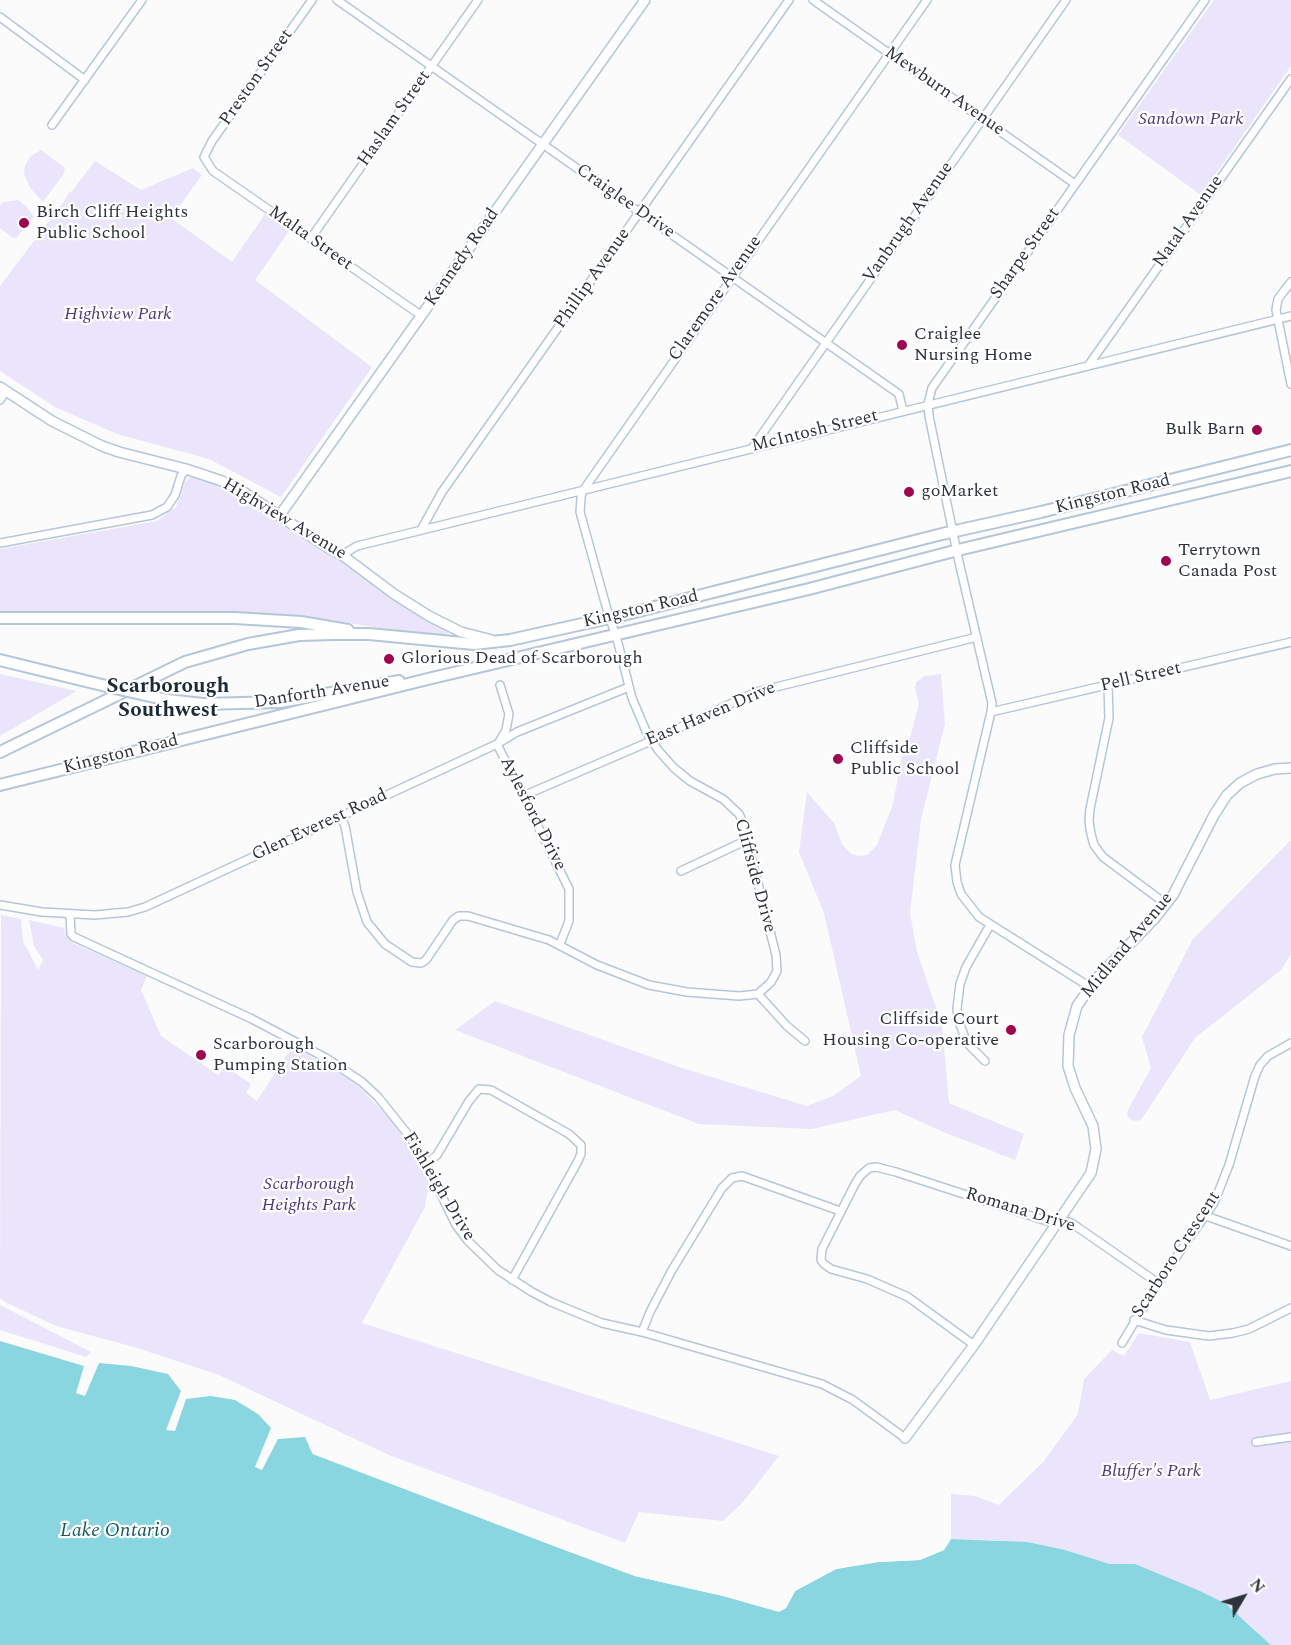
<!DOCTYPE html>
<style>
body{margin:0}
#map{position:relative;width:1291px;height:1645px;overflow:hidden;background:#fbfbfb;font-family:Spectral,serif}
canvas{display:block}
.north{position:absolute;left:1213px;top:1567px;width:60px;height:60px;-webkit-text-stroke:4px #fff;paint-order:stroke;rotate:52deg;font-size:16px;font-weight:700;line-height:24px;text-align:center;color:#2d333a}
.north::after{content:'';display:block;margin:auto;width:21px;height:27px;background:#2d333a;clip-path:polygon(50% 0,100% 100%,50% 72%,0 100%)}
</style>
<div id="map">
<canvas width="1291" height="1645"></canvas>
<div class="north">N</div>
</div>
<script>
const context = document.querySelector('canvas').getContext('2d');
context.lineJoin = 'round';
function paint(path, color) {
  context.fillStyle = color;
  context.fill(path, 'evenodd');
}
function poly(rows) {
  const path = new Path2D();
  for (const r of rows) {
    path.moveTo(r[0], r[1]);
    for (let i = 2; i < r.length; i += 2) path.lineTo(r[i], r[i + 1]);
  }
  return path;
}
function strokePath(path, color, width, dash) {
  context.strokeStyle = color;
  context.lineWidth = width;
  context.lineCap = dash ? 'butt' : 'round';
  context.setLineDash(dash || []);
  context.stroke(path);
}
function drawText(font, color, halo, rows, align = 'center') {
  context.font = font + ' Spectral,serif';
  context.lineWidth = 4.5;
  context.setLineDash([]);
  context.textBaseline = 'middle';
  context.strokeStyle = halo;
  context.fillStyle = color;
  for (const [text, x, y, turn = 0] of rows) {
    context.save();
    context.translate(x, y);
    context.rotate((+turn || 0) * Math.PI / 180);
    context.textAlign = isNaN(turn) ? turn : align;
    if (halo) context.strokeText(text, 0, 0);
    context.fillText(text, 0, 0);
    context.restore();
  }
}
const green = poly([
 [1214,0,1291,0,1291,66,1201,195,1118,135],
 [41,150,65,168,63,175,43,202,30,188,24,174,25,165,31,156],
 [95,161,141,190,193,168,202,175,171,218,232,262,265,214,289,231,255,280,372,367,281,497,209,459,117,434,55,407,0,371,0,286,65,200,68,193,72,191],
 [18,200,27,207,34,217,17,237,13,238,0,228,0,205,3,202],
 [195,476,227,490,257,506,320,551,337,555,357,570,363,578,429,621,448,629,449,633,443,635,420,634,316,618,266,614,0,613,0,549,157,521,176,507,185,482,189,478],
 [0,674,9,676,77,691,0,736],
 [941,674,945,724,921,819,910,913,917,952,942,1025,949,1103,1024,1134,1015,1160,941,1131,895,1110,812,1129,699,1124,455,1030,495,1001,682,1068,807,1106,833,1096,861,1076,824,913,799,852,807,792,834,823,842,844,850,853,858,856,867,855,877,845,893,804,902,756,908,746,919,703,915,688,916,682,925,676],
 [1291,840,1291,954,1281,970,1195,1038,1141,1120,1135,1121,1130,1119,1127,1115,1128,1110,1151,1068,1142,1037,1193,939],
 [1,915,21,919,23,941,38,970,43,960,34,946,29,920,64,928,66,936,73,943,147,976,141,990,161,1036,218,1075,225,1066,251,1084,246,1093,257,1101,286,1056,290,1051,297,1049,337,1071,357,1085,391,1120,421,1164,431,1185,428,1189,425,1207,362,1323,779,1456,743,1502,723,1521,639,1512,625,1543,389,1455,219,1375,134,1347,56,1326,5,1302,0,1298],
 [0,1305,91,1352,86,1357,0,1330],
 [1139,1333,1190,1342,1210,1400,1291,1381,1291,1645,1271,1645,1246,1621,1135,1564,1110,1564,1065,1550,993,1540,951,1539,951,1494,975,1496,999,1505,1044,1461,1078,1414,1084,1379,1112,1350,1124,1356]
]);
const water = poly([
 [0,1341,84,1366,76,1393,85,1396,99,1363,131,1366,168,1374,181,1391,166,1430,175,1431,186,1399,211,1396,235,1400,258,1414,271,1428,255,1467,262,1470,278,1439,305,1437,313,1454,554,1546,635,1576,723,1596,778,1611,786,1608,795,1591,836,1569,878,1562,920,1560,944,1550,951,1539,1027,1542,1065,1550,1110,1564,1135,1564,1200,1591,1226,1604,1271,1645,0,1645]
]);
const pier = poly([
 [310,1441,315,1451,636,1573,724,1593,778,1608,784,1606,793,1588,835,1566,877,1559,919,1557,942,1548,947,1538,951,1539,944,1550,920,1560,878,1562,836,1569,795,1591,786,1608,779,1612,723,1596,635,1576,554,1546,313,1454,309,1447]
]);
const minor = poly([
 [312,0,212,141,204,157,213,171,422,316],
 [337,0,899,394,903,411],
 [813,0,1075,184],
 [0,17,85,80],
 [52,125,142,0],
 [311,238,478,0],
 [1291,282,1278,299,1276,310,1291,384],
 [1088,366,1291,79],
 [0,400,6,391],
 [753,447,1066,0],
 [421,530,442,492,789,0],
 [0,543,152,515,167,507,175,495,181,476,186,469],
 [342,555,357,546,1291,316],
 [1108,686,1109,718,1090,809,1089,821,1091,834,1094,845,1103,857,1166,904],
 [991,712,1291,642],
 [499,742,506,730,509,714,500,685],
 [497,744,569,889,569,921,560,944],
 [523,796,644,744,756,692,977,637],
 [341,817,345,826,357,892,367,922,385,944,412,962,421,963,426,960,453,920,459,916,468,916,549,940,597,965,649,985,687,992,739,996,758,994,771,982,777,971,776,955,742,820,739,814,723,799,690,781,674,768,658,750,646,731,632,698,618,643,606,606,580,512,581,498,582,492,927,0],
 [681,871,747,840],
 [0,905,42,912,95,915,128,912,145,907,497,744,517,732,629,687],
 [70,915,71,934,74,937,252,1019,326,1058,362,1082,378,1097,410,1137,426,1164,456,1225,468,1241,498,1270,532,1292,551,1302,602,1323,642,1332,822,1384,853,1400,905,1438],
 [1090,987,979,917,961,894,957,882,955,865,991,712,992,703,959,562,929,416,928,404,932,388,1205,0],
 [758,994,787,1026,805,1041],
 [985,1061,969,1045,965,1038,958,1019,957,1008,960,984,966,967,990,925],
 [426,1164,437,1155,469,1101,479,1089,491,1090,569,1134,581,1145,581,1154,578,1161,512,1280],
 [1206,1216,1291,1246],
 [1134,1320,1166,1330,1209,1336,1233,1333,1249,1329,1291,1308],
 [642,1332,650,1312,672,1270,722,1188,732,1178,742,1176,840,1211],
 [1122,1343,1158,1283,1214,1203,1229,1165,1255,1076,1260,1065,1268,1056,1291,1043],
 [974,1345,908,1297,867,1279,831,1269,824,1264,821,1260,822,1249,855,1184,860,1176,869,1168,876,1167,896,1172,1056,1224,1068,1222,1073,1224,1158,1283],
 [1256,1442,1291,1437]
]);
const tertiary = poly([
 [0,387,52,421,102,446,119,452,186,469,222,481,242,491,325,546,342,555,394,594,429,616,461,632,492,640],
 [280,515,645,0],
 [905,1438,974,1345,1091,1173,1096,1149,1093,1126,1075,1088,1068,1066,1069,1035,1077,1006,1095,980,1155,918,1173,895,1214,815,1227,795,1240,783,1257,774,1275,769,1291,768]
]);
const primary = poly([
 [0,618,235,618,301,622,348,630],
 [0,660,106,686],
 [167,700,203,704,280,702,399,681],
 [0,752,185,662,248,644,299,635,333,634,369,634,474,644,510,640,623,615,942,534,1041,512,1291,450],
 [0,785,432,678,809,589,958,550,1291,471]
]);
const primaryBridge = poly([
 [106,686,167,700]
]);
const markers = [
 [24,223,6,"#9d054e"],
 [902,345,6,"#9d054e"],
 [1257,430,6,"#9d054e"],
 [909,492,6,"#9d054e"],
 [1166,561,6,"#9d054e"],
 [389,659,6,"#9d054e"],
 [838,759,6,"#9d054e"],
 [1011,1030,6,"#9d054e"],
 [201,1055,6,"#9d054e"]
];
const streetNames = [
 ["Preston Street",257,78,-55],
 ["Mewburn Avenue",944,92,35],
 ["Haslam Street",395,119,-55],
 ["Craiglee Drive",625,202,35],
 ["Natal Avenue",1189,222,-55],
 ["Vanbrugh Avenue",909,223,-55],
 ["Malta Street",310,239,35],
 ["Sharpe Street",1026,254,-55],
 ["Kennedy Road",463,258,-55],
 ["Phillip Avenue",593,279,-55],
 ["Claremore Avenue",716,299,-55],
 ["McIntosh Street",815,432,-14],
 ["Kingston Road",1113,495,-14],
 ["Highview Avenue",284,520,31],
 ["Kingston Road",641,610,-13],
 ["Pell Street",1141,678,-13],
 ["Danforth Avenue",322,693,-9],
 ["East Haven Drive",711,715,-23],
 ["Kingston Road",121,755,-14],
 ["Aylesford Drive",532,814,63],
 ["Glen Everest Road",320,826,-25],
 ["Cliffside Drive",754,876,75],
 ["Midland Avenue",1128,946,-50],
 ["Fishleigh Drive",438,1187,59],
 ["Romana Drive",1020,1211,17],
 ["Scarboro Crescent",1177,1255,-57]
];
const parkNames = [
 ["Sandown Park",1191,120],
 ["Highview Park",118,315],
 ["Scarborough",309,1185],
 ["Heights Park",309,1206],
 ["Bluffer's Park",1151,1472]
];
const poiNames = [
 ["Birch Cliff Heights",36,213],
 ["Public School",36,234],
 ["Craiglee",914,335],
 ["Nursing Home",914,356],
 ["Bulk Barn",1245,430,"right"],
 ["goMarket",921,492],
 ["Terrytown",1178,551],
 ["Canada Post",1178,572],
 ["Glorious Dead of Scarborough",401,659],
 ["Cliffside",850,749],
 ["Public School",850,770],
 ["Cliffside Court",999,1020,"right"],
 ["Housing Co-operative",999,1041,"right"],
 ["Scarborough",213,1045],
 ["Pumping Station",213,1066]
];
const waterNames = [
 ["Lake Ontario",115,1532]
];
const quarterNames = [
 ["Scarborough",168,688],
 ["Southwest",168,712]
];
paint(green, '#eae5fa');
paint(water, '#89d5e0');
paint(pier, '#fbfbfb');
strokePath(minor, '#b6c6d9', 10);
strokePath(tertiary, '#b6c6d9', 12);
strokePath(primary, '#b6c6d9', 14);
strokePath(minor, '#fff', 7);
strokePath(tertiary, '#fff', 9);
strokePath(primary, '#fff', 10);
strokePath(primaryBridge, '#b6c6d9', 14, []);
strokePath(primaryBridge, '#fff', 10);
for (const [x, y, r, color] of markers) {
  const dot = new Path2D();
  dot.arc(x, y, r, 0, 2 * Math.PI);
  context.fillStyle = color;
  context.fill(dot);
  strokePath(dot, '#fff', 2);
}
drawText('18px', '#2d333a', '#fff', streetNames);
drawText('italic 18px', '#4c3878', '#fff', parkNames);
drawText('18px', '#2d333a', '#fff', poiNames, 'left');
drawText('italic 20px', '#185960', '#fff', waterNames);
drawText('bold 21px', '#1d2a38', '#fff', quarterNames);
</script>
